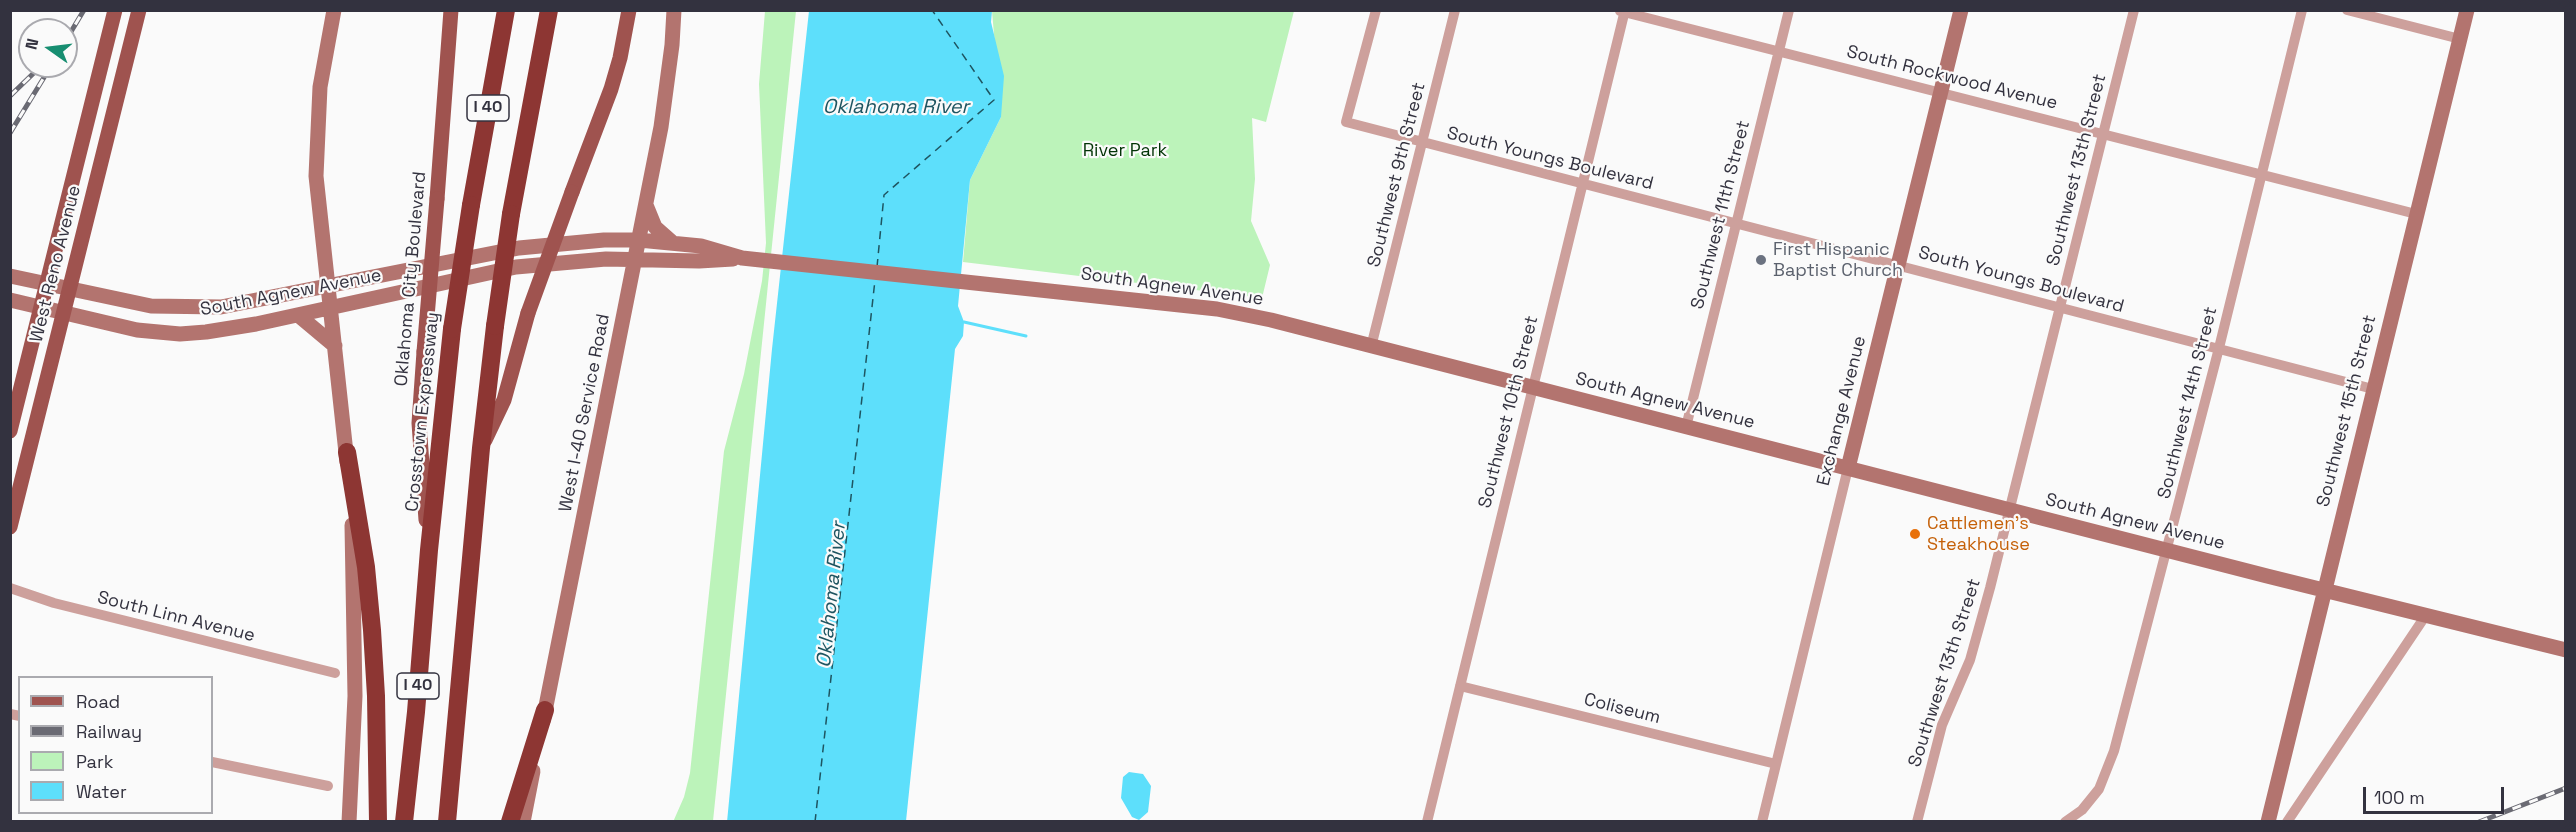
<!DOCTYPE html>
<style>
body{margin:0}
#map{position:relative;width:2576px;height:832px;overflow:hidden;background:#fafafa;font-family:"Space Grotesk",sans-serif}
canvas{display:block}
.frame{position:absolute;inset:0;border:12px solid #33323f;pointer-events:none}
.legend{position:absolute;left:18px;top:676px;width:195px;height:138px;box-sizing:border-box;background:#fafafa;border:2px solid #aaaaaf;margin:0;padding:8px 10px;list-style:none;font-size:18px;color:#33323f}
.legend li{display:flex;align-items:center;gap:12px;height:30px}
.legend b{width:30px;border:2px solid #aaaaaf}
.north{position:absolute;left:18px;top:18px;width:60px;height:60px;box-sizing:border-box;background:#fafafa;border:2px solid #aaaaaf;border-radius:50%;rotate:284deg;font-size:16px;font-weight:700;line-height:24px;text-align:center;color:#33323f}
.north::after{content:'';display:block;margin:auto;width:21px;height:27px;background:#178e71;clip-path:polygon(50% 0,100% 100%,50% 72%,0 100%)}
.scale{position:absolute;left:2363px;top:787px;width:141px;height:27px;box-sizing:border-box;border:3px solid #33323f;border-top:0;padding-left:8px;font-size:18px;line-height:21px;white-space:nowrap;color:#33323f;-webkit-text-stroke:4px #fafafa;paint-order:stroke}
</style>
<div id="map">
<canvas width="2576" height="832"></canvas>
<div class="frame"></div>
<ul class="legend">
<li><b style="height:8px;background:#9f534f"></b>Road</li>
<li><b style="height:8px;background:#6a6a73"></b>Railway</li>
<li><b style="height:16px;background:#bcf3ba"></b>Park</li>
<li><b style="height:16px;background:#5ddffb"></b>Water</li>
</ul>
<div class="north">N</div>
<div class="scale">100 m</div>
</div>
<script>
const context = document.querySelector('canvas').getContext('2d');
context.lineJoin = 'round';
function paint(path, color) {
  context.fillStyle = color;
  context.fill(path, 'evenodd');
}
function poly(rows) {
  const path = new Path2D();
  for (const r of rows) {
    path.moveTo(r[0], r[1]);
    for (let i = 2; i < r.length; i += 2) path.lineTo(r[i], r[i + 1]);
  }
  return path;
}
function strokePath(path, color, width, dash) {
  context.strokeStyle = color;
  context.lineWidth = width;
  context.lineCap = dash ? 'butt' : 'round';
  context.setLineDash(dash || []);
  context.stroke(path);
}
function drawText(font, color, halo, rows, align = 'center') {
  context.font = font + ' "Space Grotesk",sans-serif';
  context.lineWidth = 4.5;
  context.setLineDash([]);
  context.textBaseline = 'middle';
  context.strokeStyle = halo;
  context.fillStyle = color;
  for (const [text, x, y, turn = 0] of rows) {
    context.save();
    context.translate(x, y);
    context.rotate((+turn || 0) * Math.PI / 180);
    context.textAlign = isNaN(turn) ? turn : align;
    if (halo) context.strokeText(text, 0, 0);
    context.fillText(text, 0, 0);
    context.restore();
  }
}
const green = poly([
 [765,11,796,11,713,821,673,822,684,797,690,773,724,451,744,374,762,281,766,243,759,84],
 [992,11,1294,11,1266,122,1252,118,1255,179,1251,221,1270,265,1262,298,963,262,970,180,1001,117]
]);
const water = poly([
 [809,11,992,11,991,22,1004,76,1001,117,970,180,958,306,964,322,963,336,955,349,906,821,727,822,772,349],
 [1129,772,1143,774,1151,786,1148,812,1139,820,1132,817,1121,798,1123,777]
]);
const stream = poly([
 [964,322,1026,336]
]);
const ferry = poly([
 [877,267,884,195,994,100,932,10],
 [815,822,875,280]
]);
const minor = poly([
 [1376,10,1346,122,2373,389],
 [2347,10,2460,39],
 [1620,11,2416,214],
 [1371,347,1455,10],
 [1686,427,1789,10],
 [10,588,54,603,335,673],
 [1460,686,1776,764],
 [10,714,20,716],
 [212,762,328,786],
 [1427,822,1625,10],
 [1762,822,1848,468],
 [1917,822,1942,725,1970,660,1990,588,2134,10],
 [2065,822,2082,810,2099,789,2114,751,2219,348,2302,10],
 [2287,822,2426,615]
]);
const secondary = poly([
 [334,10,320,87,316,176,347,462],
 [646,205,655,227,672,242],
 [10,276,151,306,221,307,519,248,604,240,639,240,701,246,742,258,1217,309,1271,320,2267,576,2566,650],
 [10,300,137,330,180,334,206,332,256,324,516,267,606,259,699,261,733,259],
 [298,315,335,346],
 [1848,468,1961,10],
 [543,721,661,127,672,45,674,10],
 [349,822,355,696,352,525],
 [523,822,533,771],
 [2268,822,2467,10]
]);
const primary = poly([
 [572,192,611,89,620,58,629,10],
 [437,199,451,10],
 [424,352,419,423,426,520],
 [10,431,115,10],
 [485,440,504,400,528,313],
 [10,527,139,10]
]);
const motorway = poly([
 [471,205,506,10],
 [511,214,549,10],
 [347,452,366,567,372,630,376,696,378,822],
 [404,822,416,712,429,550,452,329],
 [447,822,481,448,495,326],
 [510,822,545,710]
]);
const rail = poly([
 [66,40,84,10],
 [10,96,41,66],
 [10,133,51,66],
 [2479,822,2566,788]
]);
const primaryBridge = poly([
 [528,313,572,192],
 [424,352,437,199]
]);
const motorwayBridge = poly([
 [495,326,511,214],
 [452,329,471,205]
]);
const markers = [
 [1761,260,6,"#6b7280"],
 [1915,534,6,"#e8710a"]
];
const shields = [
 [488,108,42],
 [418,686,42]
];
const shieldNames = [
 ["I 40",488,108],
 ["I 40",418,686]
];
const streetNames = [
 ["South Rockwood Avenue",1952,78,14],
 ["South Youngs Boulevard",1550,159,14],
 ["Southwest 13th Street",2077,170,-76],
 ["Southwest 9th Street",1397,175,-76],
 ["Southwest 11th Street",1721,215,-76],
 ["West Reno Avenue",56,264,-76],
 ["Oklahoma City Boulevard",411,279,-85],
 ["South Youngs Boulevard",2021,280,15],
 ["South Agnew Avenue",1172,287,8],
 ["South Agnew Avenue",291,293,-11],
 ["South Agnew Avenue",1665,401,14],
 ["Southwest 14th Street",2188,403,-76],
 ["Exchange Avenue",1842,411,-76],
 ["Southwest 15th Street",2347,411,-76],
 ["Crosstown Expressway",423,412,-84],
 ["Southwest 10th Street",1509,412,-76],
 ["West I-40 Service Road",585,413,-79],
 ["South Agnew Avenue",2135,522,14],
 ["South Linn Avenue",176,617,14],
 ["Southwest 13th Street",1945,673,-72],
 ["Coliseum",1622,709,14]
];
const parkNames = [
 ["River Park",1125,151]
];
const worshipNames = [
 ["First Hispanic",1773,250],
 ["Baptist Church",1773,271]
];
const foodNames = [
 ["Cattlemen's",1927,524],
 ["Steakhouse",1927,545]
];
const waterNames = [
 ["Oklahoma River",896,108],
 ["Oklahoma River",832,595,-84]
];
paint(green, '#bcf3ba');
paint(water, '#5ddffb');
strokePath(stream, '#5ddffb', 3);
strokePath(ferry, '#1e5561', 1.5, [8, 6]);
strokePath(minor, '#cda09c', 10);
strokePath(secondary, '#b3746f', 15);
strokePath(primary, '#9f534f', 15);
strokePath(motorway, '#8d3633', 18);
strokePath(rail, '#6a6a73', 5);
strokePath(rail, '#fafafa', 3, [9]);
strokePath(primaryBridge, '#9f534f', 15);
strokePath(motorwayBridge, '#8d3633', 18);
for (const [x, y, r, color] of markers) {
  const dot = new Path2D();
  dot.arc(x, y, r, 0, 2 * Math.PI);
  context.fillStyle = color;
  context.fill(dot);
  strokePath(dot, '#fafafa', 2);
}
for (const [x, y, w] of shields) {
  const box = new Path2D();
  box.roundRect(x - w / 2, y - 13, w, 26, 4.5);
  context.fillStyle = '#fafafa';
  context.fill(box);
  strokePath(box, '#33323f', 1.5);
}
drawText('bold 16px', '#33323f', null, shieldNames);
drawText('18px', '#33323f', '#fafafa', streetNames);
drawText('18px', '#023406', '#fafafa', parkNames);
drawText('18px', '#5b616d', '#fafafa', worshipNames, 'left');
drawText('18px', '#c56008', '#fafafa', foodNames, 'left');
drawText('italic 20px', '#1e5561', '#fafafa', waterNames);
</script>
